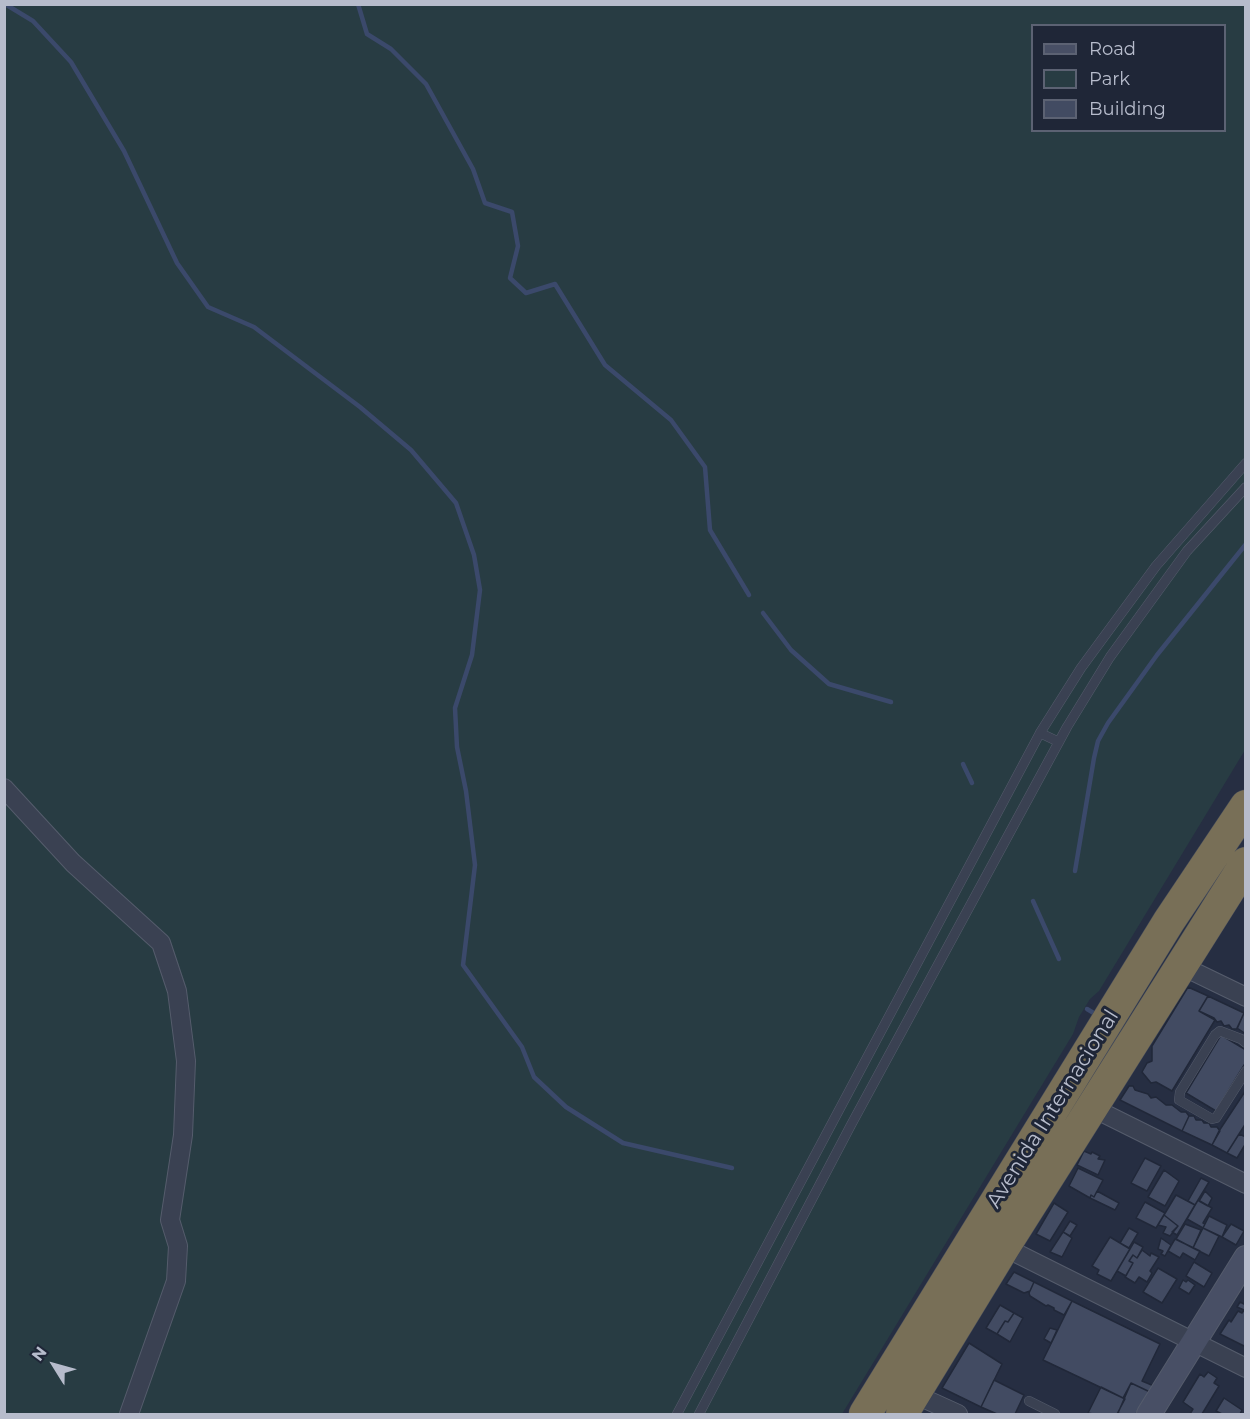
<!DOCTYPE html>
<style>
body{margin:0}
#map{position:relative;width:1250px;height:1419px;overflow:hidden;background:#262e42;font-family:Montserrat,sans-serif}
canvas{display:block}
.frame{position:absolute;inset:0;border:6px solid #b7bccc;pointer-events:none}
.legend{position:absolute;left:1031px;top:24px;width:195px;height:108px;box-sizing:border-box;background:#1f2637;border:2px solid #5c6273;margin:0;padding:8px 10px;list-style:none;font-size:18px;color:#b7bccc}
.legend li{display:flex;align-items:center;gap:12px;height:30px}
.legend b{width:30px;border:2px solid #5c6273}
.north{position:absolute;left:24px;top:1335px;width:60px;height:60px;-webkit-text-stroke:4px #1f2637;paint-order:stroke;rotate:307deg;font-size:16px;font-weight:700;line-height:24px;text-align:center;color:#b7bccc}
.north::after{content:'';display:block;margin:auto;width:21px;height:27px;background:#b7bccc;clip-path:polygon(50% 0,100% 100%,50% 72%,0 100%)}
</style>
<div id="map">
<canvas width="1250" height="1419"></canvas>
<div class="frame"></div>
<ul class="legend">
<li><b style="height:8px;background:#484f65"></b>Road</li>
<li><b style="height:16px;background:#283c43"></b>Park</li>
<li><b style="height:16px;background:#424b62"></b>Building</li>
</ul>
<div class="north">N</div>
</div>
<script>
const context = document.querySelector('canvas').getContext('2d');
context.lineJoin = 'round';
function paint(path, color) {
  context.fillStyle = color;
  context.fill(path, 'evenodd');
}
function poly(rows) {
  const path = new Path2D();
  for (const r of rows) {
    path.moveTo(r[0], r[1]);
    for (let i = 2; i < r.length; i += 2) path.lineTo(r[i], r[i + 1]);
  }
  return path;
}
function strokePath(path, color, width, dash) {
  context.strokeStyle = color;
  context.lineWidth = width;
  context.lineCap = dash ? 'butt' : 'round';
  context.setLineDash(dash || []);
  context.stroke(path);
}
function drawText(font, color, halo, rows, align = 'center') {
  context.font = font + ' Montserrat,sans-serif';
  context.lineWidth = 6;
  context.setLineDash([]);
  context.textBaseline = 'middle';
  context.strokeStyle = halo;
  context.fillStyle = color;
  for (const [text, x, y, turn = 0] of rows) {
    context.save();
    context.translate(x, y);
    context.rotate((+turn || 0) * Math.PI / 180);
    context.textAlign = isNaN(turn) ? turn : align;
    if (halo) context.strokeText(text, 0, 0);
    context.fillText(text, 0, 0);
    context.restore();
  }
}
const green = poly([
 [5,5,1245,5,1245,750,1099,991,1090,999,1079,1017,1073,1034,842,1414,5,1414],
 [1032,26,1224,26,1224,130,1032,130]
]);
const stream = poly([
 [5,4,33,21,71,62,124,151,177,263,208,307,254,327,360,407,411,450,456,503,474,555,480,590,472,655,455,708,457,747,466,791,475,865,463,965,522,1047,534,1077,566,1107,623,1143,732,1168],
 [358,4,367,34,391,49,426,84,473,169,485,203,512,212,518,246,510,278,526,293,555,284,605,365,671,420,705,467,710,530,749,595],
 [763,613,791,650,829,684,891,702],
 [963,764,972,783],
 [1075,871,1094,758,1098,741,1108,723,1157,655,1246,544],
 [1033,901,1059,959],
 [1087,1009,1097,1015]
]);
const building = poly([
 [1188,987,1208,996,1199,1011,1215,1020,1172,1091,1156,1082,1151,1083,1142,1072,1147,1063,1152,1061,1152,1046,1188,987],
 [1208,996,1244,1013,1237,1029,1232,1029,1229,1025,1224,1026,1221,1021,1217,1022,1214,1018,1199,1011,1208,996],
 [1244,1013,1246,1014,1246,1034,1237,1028,1244,1013],
 [1221,1035,1246,1050,1246,1062,1216,1111,1186,1093,1221,1035],
 [1129,1086,1133,1086,1135,1090,1148,1094,1151,1098,1156,1097,1166,1105,1172,1105,1181,1112,1186,1112,1189,1116,1182,1131,1120,1100,1129,1086],
 [1246,1090,1246,1123,1227,1153,1212,1145,1219,1131,1246,1090],
 [1189,1116,1194,1116,1196,1120,1202,1120,1204,1123,1209,1123,1211,1127,1217,1127,1220,1131,1212,1145,1182,1131,1189,1116],
 [1239,1134,1246,1137,1246,1143,1237,1158,1227,1153,1239,1134],
 [1084,1151,1091,1154,1092,1152,1100,1156,1098,1159,1105,1160,1098,1175,1077,1165,1084,1151],
 [1145,1158,1161,1166,1147,1191,1131,1183,1145,1158],
 [1078,1168,1103,1180,1094,1197,1091,1195,1090,1198,1069,1186,1078,1168],
 [1164,1170,1179,1181,1165,1206,1148,1197,1164,1170],
 [1201,1178,1209,1182,1195,1205,1188,1201,1201,1178],
 [1097,1191,1119,1203,1115,1210,1090,1198,1091,1195,1094,1197,1097,1191],
 [1205,1191,1212,1198,1208,1206,1199,1201,1205,1191],
 [1176,1195,1195,1205,1177,1235,1172,1232,1178,1226,1164,1215,1176,1195],
 [1198,1200,1212,1208,1203,1223,1205,1224,1203,1228,1187,1219,1198,1200],
 [1145,1202,1165,1213,1156,1228,1136,1218,1145,1202],
 [1054,1203,1068,1212,1050,1241,1036,1234,1054,1203],
 [1164,1215,1178,1226,1170,1236,1163,1233,1166,1227,1158,1225,1164,1215],
 [1209,1216,1227,1225,1222,1237,1203,1228,1209,1216],
 [1070,1221,1077,1225,1070,1236,1063,1232,1070,1221],
 [1185,1224,1201,1230,1193,1248,1176,1239,1185,1224],
 [1231,1224,1244,1231,1236,1245,1222,1237,1231,1224],
 [1129,1228,1138,1233,1129,1248,1120,1243,1129,1228],
 [1203,1228,1219,1236,1209,1256,1193,1248,1203,1228],
 [1063,1232,1072,1238,1062,1257,1050,1252,1063,1232],
 [1110,1237,1130,1249,1111,1281,1097,1274,1099,1270,1092,1266,1110,1237],
 [1161,1238,1171,1245,1165,1256,1161,1254,1163,1251,1158,1249,1161,1238],
 [1175,1239,1200,1251,1195,1260,1183,1253,1180,1258,1168,1251,1175,1239],
 [1134,1242,1143,1247,1137,1258,1133,1255,1129,1261,1133,1263,1126,1276,1117,1271,1134,1242],
 [1142,1250,1150,1256,1151,1253,1159,1257,1150,1271,1152,1273,1147,1282,1139,1277,1135,1283,1125,1277,1133,1263,1129,1261,1133,1255,1137,1258,1142,1250],
 [1194,1262,1212,1273,1204,1287,1186,1276,1194,1262],
 [1158,1268,1177,1279,1162,1303,1143,1292,1158,1268],
 [1014,1272,1034,1282,1030,1291,1024,1293,1006,1284,1014,1272],
 [1183,1280,1186,1282,1188,1280,1195,1285,1189,1294,1179,1288,1183,1280],
 [1034,1282,1072,1301,1064,1315,1054,1310,1054,1308,1048,1305,1046,1306,1030,1296,1029,1293,1034,1282],
 [1072,1301,1160,1344,1142,1381,1154,1386,1150,1392,1131,1383,1123,1398,1043,1360,1072,1301],
 [1240,1302,1246,1305,1246,1343,1244,1346,1220,1334,1229,1320,1231,1322,1238,1311,1242,1313,1244,1310,1237,1307,1240,1302],
 [1000,1305,1014,1313,1008,1322,1005,1321,997,1334,986,1328,1000,1305],
 [1014,1313,1023,1318,1010,1342,997,1334,1005,1321,1008,1322,1014,1313],
 [1050,1328,1057,1330,1051,1343,1044,1339,1050,1328],
 [969,1343,1002,1364,981,1407,942,1388,969,1343],
 [1208,1372,1217,1378,1214,1383,1219,1386,1202,1414,1190,1414,1193,1409,1183,1402,1200,1374,1204,1377,1208,1372],
 [994,1380,1024,1395,1015,1414,997,1414,981,1407,994,1380],
 [1131,1383,1150,1392,1136,1414,1121,1414,1118,1413,1131,1383],
 [1101,1387,1125,1399,1117,1414,1093,1414,1088,1413,1101,1387],
 [1224,1398,1242,1410,1240,1414,1222,1414,1216,1411,1224,1398]
]);
const lane = poly([
 [1040,733,1059,742],
 [1246,1043,1241,1039,1220,1031,1215,1035,1180,1092,1179,1100,1212,1119,1216,1118,1246,1071],
 [1029,1401,1055,1414],
 [677,1414,1040,733,1081,668,1156,566,1246,463],
 [699,1414,851,1125,1067,727,1110,657,1187,551,1246,487]
]);
const street = poly([
 [4,788,73,863,161,943,177,991,186,1061,183,1135,170,1220,178,1246,176,1281,129,1414],
 [1182,966,1246,997],
 [1091,1107,1246,1184],
 [1004,1247,1246,1368],
 [914,1394,958,1414]
]);
const secondary = poly([
 [1149,1414,1246,1258]
]);
const highway = poly([
 [865,1414,1169,921,1246,806],
 [902,1414,1004,1247,1246,863]
]);
const streetNames = [
 ["Avenida Internacional",1053,1109,-58]
];
paint(green, '#283c43');
strokePath(stream, '#3b496b', 4.5);
paint(building, '#424b62');
strokePath(building, '#212839', 1.5);
strokePath(lane, '#555c6c', 10);
strokePath(street, '#555c6c', 20);
strokePath(secondary, '#555c6c', 26);
strokePath(highway, '#424959', 33);
strokePath(lane, '#3a4152', 9);
strokePath(street, '#3a4152', 18);
strokePath(secondary, '#484f65', 24);
strokePath(highway, '#786f57', 32);
drawText('21px', '#b7bccc', '#1f2637', streetNames);
</script>
